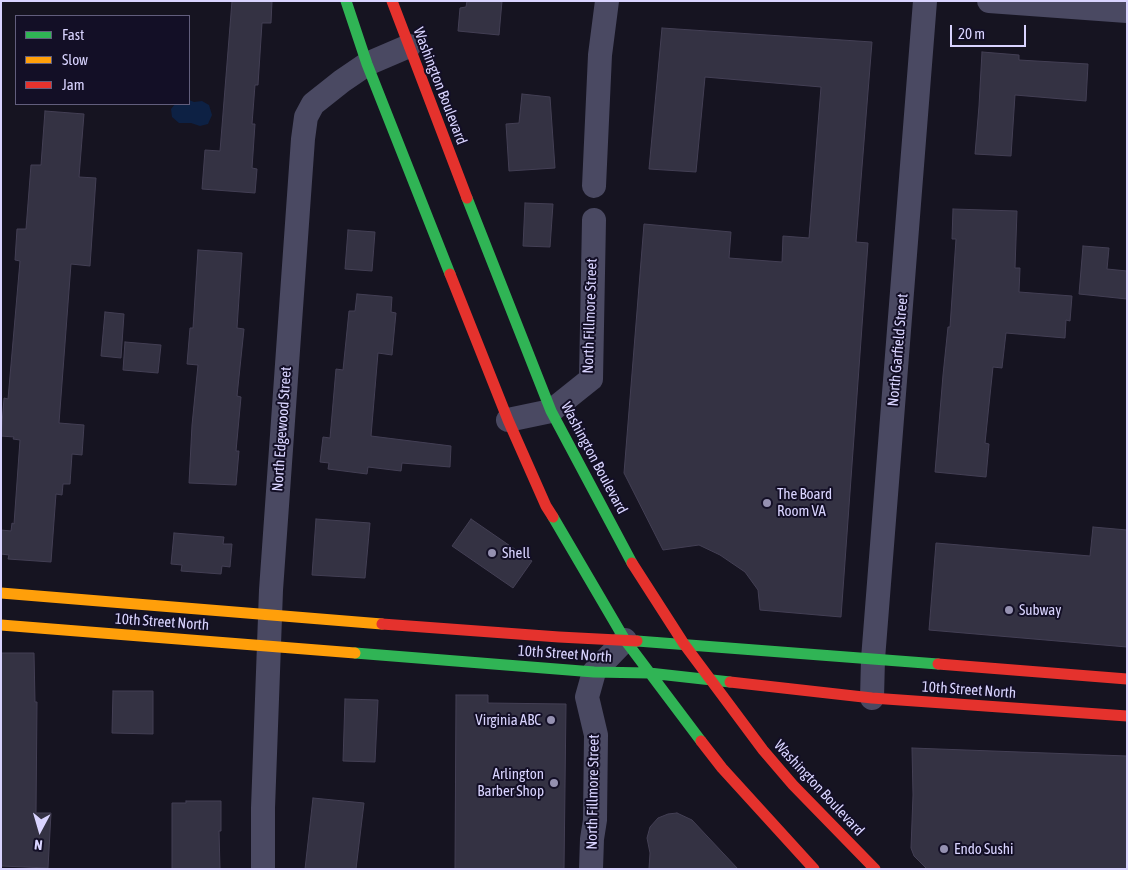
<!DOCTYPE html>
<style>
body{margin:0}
#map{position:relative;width:1128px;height:870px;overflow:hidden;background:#161421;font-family:"Asap Condensed",sans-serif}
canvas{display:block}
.frame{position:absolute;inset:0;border:2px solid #d9d4ff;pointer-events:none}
.legend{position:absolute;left:15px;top:15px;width:175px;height:90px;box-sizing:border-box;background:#130f26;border:1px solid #625e7d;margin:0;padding:6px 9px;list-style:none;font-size:15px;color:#d9d4ff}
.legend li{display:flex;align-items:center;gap:10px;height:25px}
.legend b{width:25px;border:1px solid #625e7d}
.north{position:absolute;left:15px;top:805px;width:50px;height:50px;-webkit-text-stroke:4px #130f26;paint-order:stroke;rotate:186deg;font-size:14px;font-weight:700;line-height:20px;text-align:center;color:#d9d4ff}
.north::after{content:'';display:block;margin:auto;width:18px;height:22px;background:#d9d4ff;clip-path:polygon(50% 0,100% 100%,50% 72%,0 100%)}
.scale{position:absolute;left:950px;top:25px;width:76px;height:22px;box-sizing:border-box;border:2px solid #d9d4ff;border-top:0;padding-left:6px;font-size:15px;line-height:18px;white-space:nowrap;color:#d9d4ff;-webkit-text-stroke:4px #130f26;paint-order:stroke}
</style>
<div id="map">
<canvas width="1128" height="870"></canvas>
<div class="frame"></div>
<ul class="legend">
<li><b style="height:6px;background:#30b455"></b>Fast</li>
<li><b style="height:6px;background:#ff9f0a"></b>Slow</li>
<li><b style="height:6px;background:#e5322d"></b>Jam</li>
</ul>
<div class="north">N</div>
<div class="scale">20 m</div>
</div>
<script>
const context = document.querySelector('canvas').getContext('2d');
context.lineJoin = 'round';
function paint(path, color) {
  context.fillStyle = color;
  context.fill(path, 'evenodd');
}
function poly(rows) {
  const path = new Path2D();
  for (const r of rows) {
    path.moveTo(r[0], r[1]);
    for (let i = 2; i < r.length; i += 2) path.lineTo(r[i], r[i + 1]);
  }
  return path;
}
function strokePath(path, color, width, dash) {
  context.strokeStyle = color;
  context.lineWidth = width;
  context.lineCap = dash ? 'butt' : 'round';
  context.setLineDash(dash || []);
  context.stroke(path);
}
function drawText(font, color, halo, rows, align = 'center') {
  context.font = font + ' "Asap Condensed",sans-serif';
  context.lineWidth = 4;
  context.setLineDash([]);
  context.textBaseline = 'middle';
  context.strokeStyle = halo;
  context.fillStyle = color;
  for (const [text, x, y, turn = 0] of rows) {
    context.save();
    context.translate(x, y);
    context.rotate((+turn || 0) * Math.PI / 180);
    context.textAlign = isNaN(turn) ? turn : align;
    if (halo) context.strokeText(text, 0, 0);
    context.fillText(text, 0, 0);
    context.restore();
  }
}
const water = poly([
 [189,100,194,102,202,101,209,105,212,115,208,124,200,126,191,123,179,123,172,117,171,109,175,104,189,104]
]);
const building = poly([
 [232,1,272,1,271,23,262,23,258,85,255,85,252,124,255,124,252,168,257,169,255,193,202,189,205,150,220,151,232,1],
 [467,1,502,1,499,35,458,31,460,8,466,7,467,1],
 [662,28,872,42,856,242,868,243,841,617,760,610,758,590,745,572,720,555,699,545,663,550,624,473,644,224,731,232,729,258,782,262,783,236,809,238,821,87,705,77,696,172,649,169,662,28],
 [982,52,1019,55,1019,60,1088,64,1086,101,1015,95,1011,156,975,154,979,106,982,52],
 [522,94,550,97,555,168,509,171,506,124,519,123,522,94],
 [45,111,84,114,79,177,96,178,90,266,71,264,59,423,84,425,82,455,72,454,70,484,63,484,62,495,56,494,51,562,8,559,9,555,1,554,1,530,11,531,12,523,14,524,20,440,13,439,14,437,1,436,4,398,8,399,20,261,15,260,17,229,26,229,31,165,41,165,45,111],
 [525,203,553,204,550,247,523,246,525,203],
 [953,209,1017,211,1015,268,1020,268,1019,292,1072,296,1070,321,1066,320,1065,338,1006,333,1002,368,993,367,985,443,989,444,986,477,935,472,943,375,948,327,950,327,956,239,952,239,953,209],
 [348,230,375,232,372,271,345,269,348,230],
 [1083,246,1109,248,1107,269,1127,271,1127,299,1079,294,1083,246],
 [198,250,242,253,237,328,244,329,237,396,241,397,236,451,239,451,236,485,189,483,192,425,198,365,187,364,190,328,193,328,198,250],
 [357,294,392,297,391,312,396,313,392,355,378,353,371,436,451,446,450,467,402,463,401,471,368,467,367,474,328,469,329,463,320,462,323,437,330,438,336,369,343,370,349,311,355,311,357,294],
 [105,312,124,314,121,358,101,356,105,312],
 [125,342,161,345,158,373,123,370,125,342],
 [316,519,370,523,365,578,312,575,316,519],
 [471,519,532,561,513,588,452,546,471,519],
 [1093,527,1127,530,1127,647,929,630,936,543,1090,556,1093,527],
 [174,533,224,537,223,544,232,544,230,567,222,566,221,574,181,571,182,565,171,564,174,533],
 [1,653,34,653,35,702,37,702,36,813,51,813,48,868,1,866,1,653],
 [113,691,153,691,153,734,112,733,113,691],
 [456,695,488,695,488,703,566,704,564,869,455,869,456,695],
 [345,699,378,700,375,762,343,761,345,699],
 [912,748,1127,756,1127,869,927,869,914,856,911,848,913,795,912,748],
 [313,798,364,803,356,869,305,869,313,798],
 [186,801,221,801,221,831,219,831,220,869,172,869,172,803,186,803,186,801],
 [677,813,692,820,738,869,649,869,650,853,647,838,650,827,658,818,668,814,677,813]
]);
const street = poly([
 [989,1,1127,11],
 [594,186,600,55,607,1],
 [508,420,551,411,591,379,594,220],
 [872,698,873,659,925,1],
 [263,869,263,808,271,590,303,139,306,117,313,104,342,81,367,64,409,46],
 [591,869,592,839,595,820,596,735,587,697,594,672,625,640]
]);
const fast = poly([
 [346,1,367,64,450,274],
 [467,198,551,411,632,563],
 [553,517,625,640,701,741],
 [637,641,938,664],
 [355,653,594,672,649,673,730,682]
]);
const slow = poly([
 [1,593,382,624],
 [1,625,355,653]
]);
const jam = poly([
 [392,1,467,198],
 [450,274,508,420,546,506,553,517],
 [632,563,684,644,763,750,793,785,875,869],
 [382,624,559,637,637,641],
 [938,664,1127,679],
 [730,682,872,698,1127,716],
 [701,741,722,768,814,869]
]);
const markers = [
 [767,503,5,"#9591b1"],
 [492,553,5,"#9591b1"],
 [1009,610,5,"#9591b1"],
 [551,720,5,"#9591b1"],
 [554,783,5,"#9591b1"],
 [944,849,5,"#9591b1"]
];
const streetNames = [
 ["Washington Boulevard",440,86,69],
 ["North Fillmore Street",590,316,-88],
 ["North Garfield Street",898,350,-85],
 ["North Edgewood Street",282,429,-86],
 ["Washington Boulevard",594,458,62],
 ["10th Street North",162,622,4],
 ["10th Street North",565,654,4],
 ["10th Street North",969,690,4],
 ["Washington Boulevard",819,788,47],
 ["North Fillmore Street",593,792,-89]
];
const poiNames = [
 ["The Board",777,494],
 ["Room VA",777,511],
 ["Shell",502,553],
 ["Subway",1019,610],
 ["Virginia ABC",541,720,"right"],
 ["Arlington",544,774,"right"],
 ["Barber Shop",544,791,"right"],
 ["Endo Sushi",954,849]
];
paint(water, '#0d2144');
paint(building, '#343243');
strokePath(building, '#433f54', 1);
strokePath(street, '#4a4962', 24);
strokePath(fast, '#30b455', 11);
strokePath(slow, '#ff9f0a', 11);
strokePath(jam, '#e5322d', 11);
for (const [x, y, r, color] of markers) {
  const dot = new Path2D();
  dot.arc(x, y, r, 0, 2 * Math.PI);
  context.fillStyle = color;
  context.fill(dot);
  strokePath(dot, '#130f26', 2);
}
drawText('15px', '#d9d4ff', '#130f26', streetNames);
drawText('15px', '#d9d4ff', '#130f26', poiNames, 'left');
</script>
